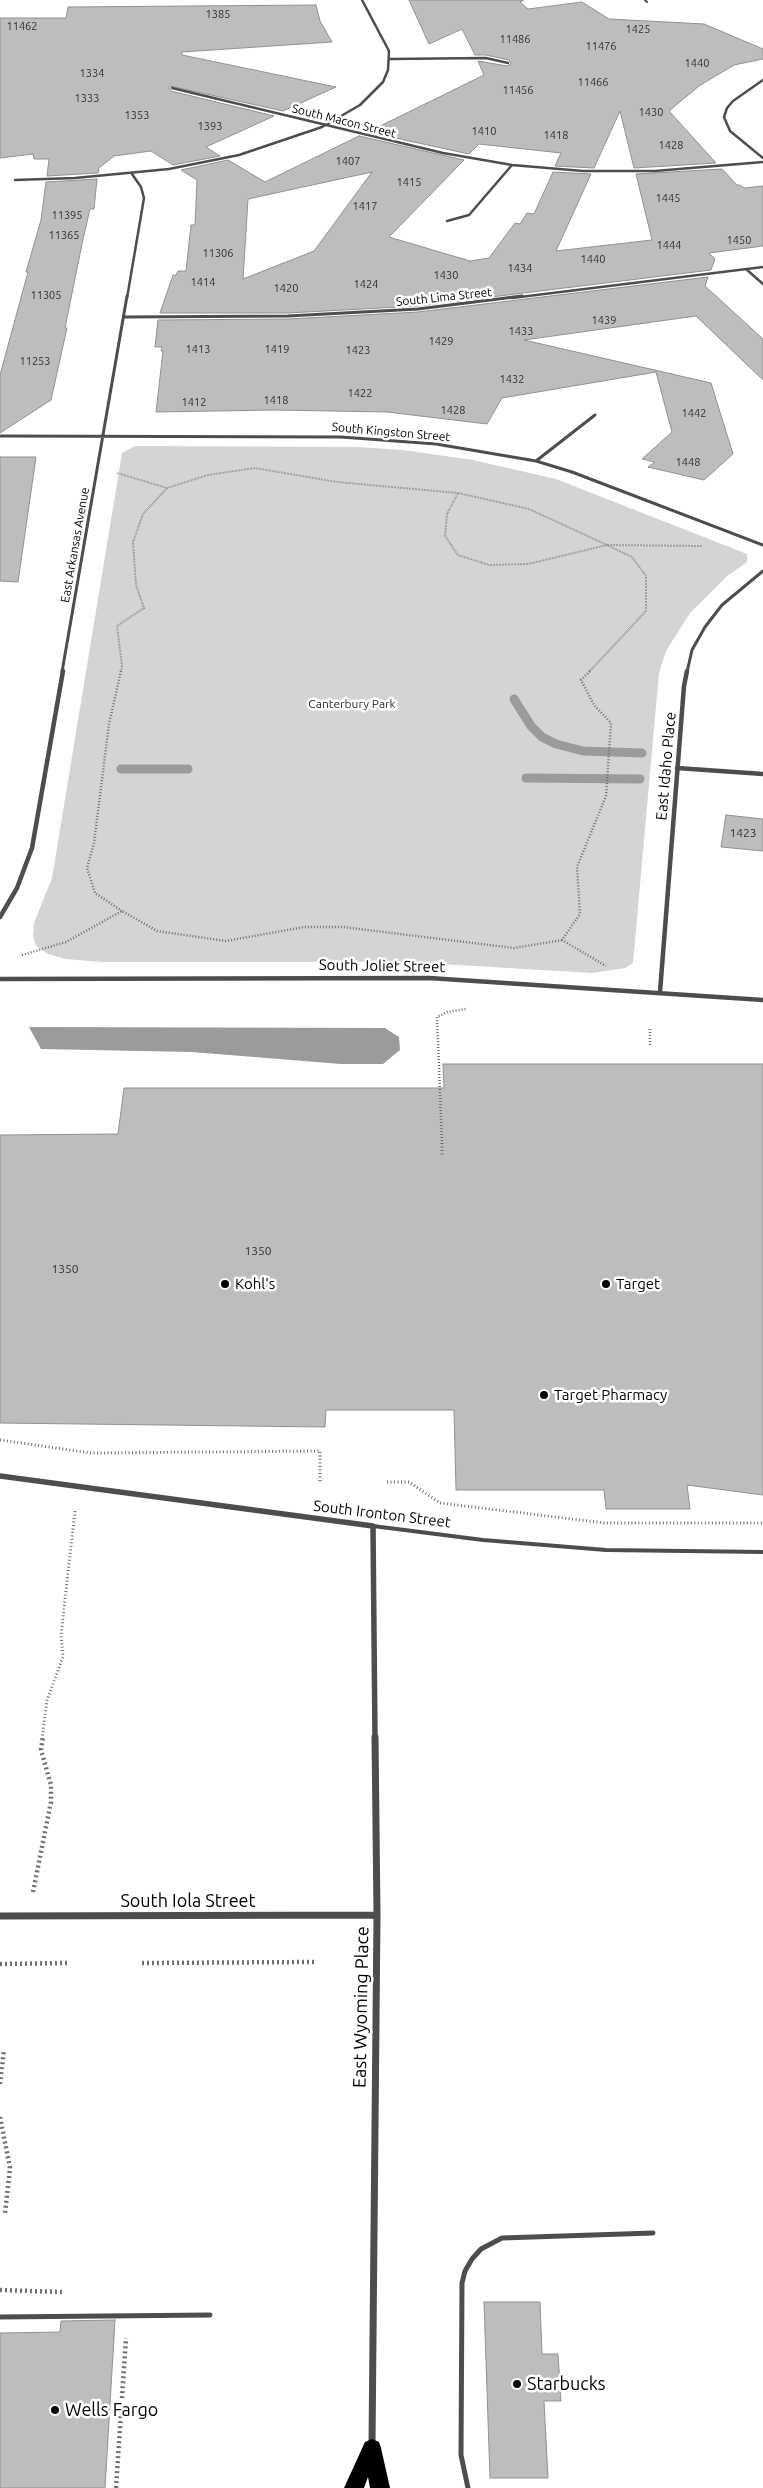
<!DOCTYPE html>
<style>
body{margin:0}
canvas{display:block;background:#fff}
</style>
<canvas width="763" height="2488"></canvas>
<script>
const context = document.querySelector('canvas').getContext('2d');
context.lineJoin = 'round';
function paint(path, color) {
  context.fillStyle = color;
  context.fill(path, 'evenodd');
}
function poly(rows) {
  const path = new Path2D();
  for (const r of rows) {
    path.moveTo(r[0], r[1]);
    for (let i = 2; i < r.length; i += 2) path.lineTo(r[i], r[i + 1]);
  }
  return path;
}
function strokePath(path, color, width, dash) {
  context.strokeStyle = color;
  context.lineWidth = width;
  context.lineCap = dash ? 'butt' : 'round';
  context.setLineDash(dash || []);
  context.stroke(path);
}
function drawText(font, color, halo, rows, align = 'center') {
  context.font = font + ' Ubuntu,sans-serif';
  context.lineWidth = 5;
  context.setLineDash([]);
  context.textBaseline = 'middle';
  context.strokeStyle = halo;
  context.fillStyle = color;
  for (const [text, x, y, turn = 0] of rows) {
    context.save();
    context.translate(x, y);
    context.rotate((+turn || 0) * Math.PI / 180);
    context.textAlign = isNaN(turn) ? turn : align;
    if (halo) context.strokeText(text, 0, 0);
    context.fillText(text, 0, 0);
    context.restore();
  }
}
const green = poly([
 [135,446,357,447,403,450,473,460,556,479,747,554,747,562,726,577,690,613,666,651,659,673,633,963,625,968,592,973,407,962,102,962,66,959,48,954,36,946,33,936,34,923,52,878,122,453]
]);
const water = poly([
 [29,1027,385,1028,399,1037,400,1050,383,1064,341,1064,192,1052,41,1049]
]);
const stream = poly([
 [514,699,531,726,542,737,556,744,583,751,642,753],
 [121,769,188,769],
 [526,778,640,779]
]);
const building = poly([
 [409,0,524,0,520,2,528,9,582,2,609,19,704,24,763,49,763,59,734,65,699,86,669,111,716,163,634,168,620,111,594,168,555,166,561,153,479,144,469,154,368,132,484,75,478,61,507,66,511,64,509,60,486,55,475,55,462,29,429,44,409,0],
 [316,5,320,21,332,42,182,52,182,55,336,87,283,111,170,86,169,88,171,91,274,116,206,147,220,156,173,165,151,151,114,156,99,168,98,173,47,176,49,159,34,159,33,154,0,158,0,18,66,18,68,7,316,5],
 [359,136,464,160,389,237,470,261,489,258,515,223,520,224,527,213,534,214,553,172,591,174,556,251,652,240,636,174,722,169,737,185,740,185,744,188,763,186,763,246,709,253,715,259,711,270,418,306,288,313,160,313,173,275,176,275,178,271,186,271,191,225,195,225,197,180,181,170,228,160,265,182,359,136],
 [372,172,314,251,243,279,248,199,372,172],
 [97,179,94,209,90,209,82,244,65,328,67,328,51,400,0,433,0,375,28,272,26,272,41,220,46,182,97,179],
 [708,277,705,286,763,339,763,380,696,316,524,340,711,383,733,454,704,480,648,467,655,462,642,459,672,432,656,372,502,398,487,424,387,412,274,410,156,412,163,351,161,351,162,347,155,347,158,320,288,319,418,312,708,277],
 [0,457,36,457,18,582,0,581,0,457],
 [726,815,763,819,763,851,721,847,726,815],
 [443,1064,763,1064,763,1495,687,1485,690,1509,606,1509,604,1490,456,1490,454,1410,326,1410,325,1427,0,1423,0,1135,118,1134,124,1088,444,1088,443,1064],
 [484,2302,540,2302,542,2354,558,2354,561,2401,544,2401,548,2478,490,2478,484,2302],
 [115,2320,105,2488,0,2488,0,2333,60,2332,61,2321,115,2320]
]);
const pathFar3 = poly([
 [117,473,167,488,143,514,133,542,136,585,144,608,117,626,122,666,121,672],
 [167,488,208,475,255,468,337,482,458,493],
 [458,493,529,509,607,545,528,564,489,565,458,555,445,536,447,514,458,493],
 [607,545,702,546],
 [589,672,646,611,646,576,632,557,607,545]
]);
const pathFar2 = poly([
 [121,671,109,724,94,843,87,868,95,893,122,911],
 [590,671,581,680,594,705,611,723,606,796,577,867,580,914,562,940,606,966],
 [22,955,66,942,122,911,157,931,226,941,304,927,343,927,514,948,562,940],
 [650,1029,650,1045],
 [442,1144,437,1017,447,1012,466,1009]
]);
const pathFar1 = poly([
 [442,1143,442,1156],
 [0,1440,91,1453,320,1451,320,1482],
 [387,1482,409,1482,440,1503,605,1523,763,1523],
 [42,1739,47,1700,63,1657,61,1635,75,1511]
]);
const path = poly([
 [33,1892,51,1802,51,1785,41,1750,43,1737],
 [142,1963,315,1962],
 [0,1964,67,1963],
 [0,2084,4,2050],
 [0,2117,10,2168,5,2213],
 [0,2290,62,2292],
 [116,2488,126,2338]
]);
const laneFar2 = poly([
 [645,0,647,2]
]);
const laneFar1 = poly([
 [373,1526,483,1540,606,1550,763,1552]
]);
const lane = poly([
 [0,2317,210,2315],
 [468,2488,461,2455,462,2283,465,2271,472,2259,481,2249,502,2238,653,2233]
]);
const streetFar4 = poly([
 [390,59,486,58,508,63],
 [763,80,733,101,727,108,724,117,730,131,763,158],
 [172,88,443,153,512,165,583,171,655,171,763,162],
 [15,180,75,178,169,169,239,155,322,127,360,105,383,82,388,70,389,51,362,0],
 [447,221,469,215,512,165],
 [746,269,763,284],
 [127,298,144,198,141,187,132,174],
 [512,298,763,267]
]);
const streetFar3 = poly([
 [125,317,288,316,418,309,522,296],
 [0,436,341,437,436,444,536,461,572,472,763,545],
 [536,461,595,415],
 [62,672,127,296],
 [687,672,692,650,705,627,722,605,763,571]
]);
const streetFar2 = poly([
 [677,768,763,774],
 [0,917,17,888,32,848,63,671],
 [0,979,429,978,763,1000],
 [660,992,684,686,687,671]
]);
const streetFar1 = poly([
 [0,1476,373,1526,375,1739]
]);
const street = poly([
 [0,1916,377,1915],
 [372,2444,377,1915,375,1737]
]);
const primary = poly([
 [372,2439,379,2442,381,2448,390,2488,370,2488,368,2477,364,2488,344,2488,365,2442,372,2439]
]);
const markers = [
 [225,1284,5,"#000"],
 [606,1284,5,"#000"],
 [544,1395,5,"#000"],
 [517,2384,5,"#000"],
 [55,2410,5,"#000"]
];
const farNumbernames = [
 ["1385",218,14],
 ["11462",22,26],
 ["1425",638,29],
 ["11486",515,39],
 ["11476",601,46],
 ["1440",697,63],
 ["1334",92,73],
 ["11466",593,82],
 ["11456",518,90],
 ["1333",87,98],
 ["1430",651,112],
 ["1353",137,115],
 ["1393",210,126],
 ["1410",484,131],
 ["1418",556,135],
 ["1428",671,145],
 ["1407",348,161],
 ["1415",409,182],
 ["1445",668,198],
 ["1417",365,206],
 ["11395",67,215],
 ["11365",64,235],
 ["1450",739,240],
 ["1444",669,245],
 ["11306",218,253],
 ["1440",593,259],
 ["1434",520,268],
 ["1430",446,275],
 ["1414",203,282],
 ["1424",366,284],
 ["1420",286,288],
 ["11305",46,295],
 ["1439",604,320],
 ["1433",521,331],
 ["1429",441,341],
 ["1413",198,349],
 ["1419",277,349],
 ["1423",358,350],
 ["11253",35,361],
 ["1432",512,379],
 ["1422",360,393],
 ["1418",276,400],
 ["1412",194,402],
 ["1428",453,410],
 ["1442",694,413],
 ["1448",688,462]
];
const farStreetnames = [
 ["South Macon Street",344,121,14],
 ["South Lima Street",444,297,-6],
 ["South Kingston Street",391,432,5],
 ["East Arkansas Avenue",75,545,-80]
];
const farParknames = [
 ["Canterbury Park",352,704]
];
const numberNames = [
 ["1423",743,833],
 ["1350",258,1251],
 ["1350",65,1269]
];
const streetNames = [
 ["East Idaho Place",666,766,-85],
 ["South Joliet Street",382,966,1],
 ["South Ironton Street",382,1514,7]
];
const poiNames = [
 ["Kohl's",235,1284],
 ["Target",616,1284],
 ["Target Pharmacy",554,1395]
];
const nearStreetnames = [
 ["South Iola Street",188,1901],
 ["East Wyoming Place",361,2007,-89]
];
const nearPoinames = [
 ["Starbucks",527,2384],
 ["Wells Fargo",65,2410]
];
paint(green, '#d4d4d4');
paint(water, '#9b9b9b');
strokePath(stream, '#9b9b9b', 9);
paint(building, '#bdbdbd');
strokePath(building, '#919191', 1);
strokePath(pathFar3, '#6f6f6f', 2, [0.5, 1]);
strokePath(pathFar2, '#6f6f6f', 2.5, [1, 2]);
strokePath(pathFar1, '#6f6f6f', 3, [1, 2.5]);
strokePath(path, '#6f6f6f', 4.5, [2, 3]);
strokePath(laneFar2, '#4d4d4d', 2);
strokePath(laneFar1, '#4d4d4d', 4);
strokePath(lane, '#4d4d4d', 5);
strokePath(streetFar4, '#4d4d4d', 2.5);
strokePath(streetFar3, '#4d4d4d', 3);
strokePath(streetFar2, '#4d4d4d', 4.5);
strokePath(streetFar1, '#4d4d4d', 5.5);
strokePath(street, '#4d4d4d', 7);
paint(primary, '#000');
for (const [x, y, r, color] of markers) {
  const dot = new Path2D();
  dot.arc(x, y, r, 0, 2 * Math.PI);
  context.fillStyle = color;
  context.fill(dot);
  strokePath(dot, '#fff', 2);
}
drawText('11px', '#2f2f2f', null, farNumbernames);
drawText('12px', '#000', '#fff', farStreetnames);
drawText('12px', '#2b2b2b', '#fff', farParknames);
drawText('12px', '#2f2f2f', null, numberNames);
drawText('15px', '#000', '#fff', streetNames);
drawText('15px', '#000', '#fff', poiNames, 'left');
drawText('18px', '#000', '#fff', nearStreetnames);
drawText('18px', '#000', '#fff', nearPoinames, 'left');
</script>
